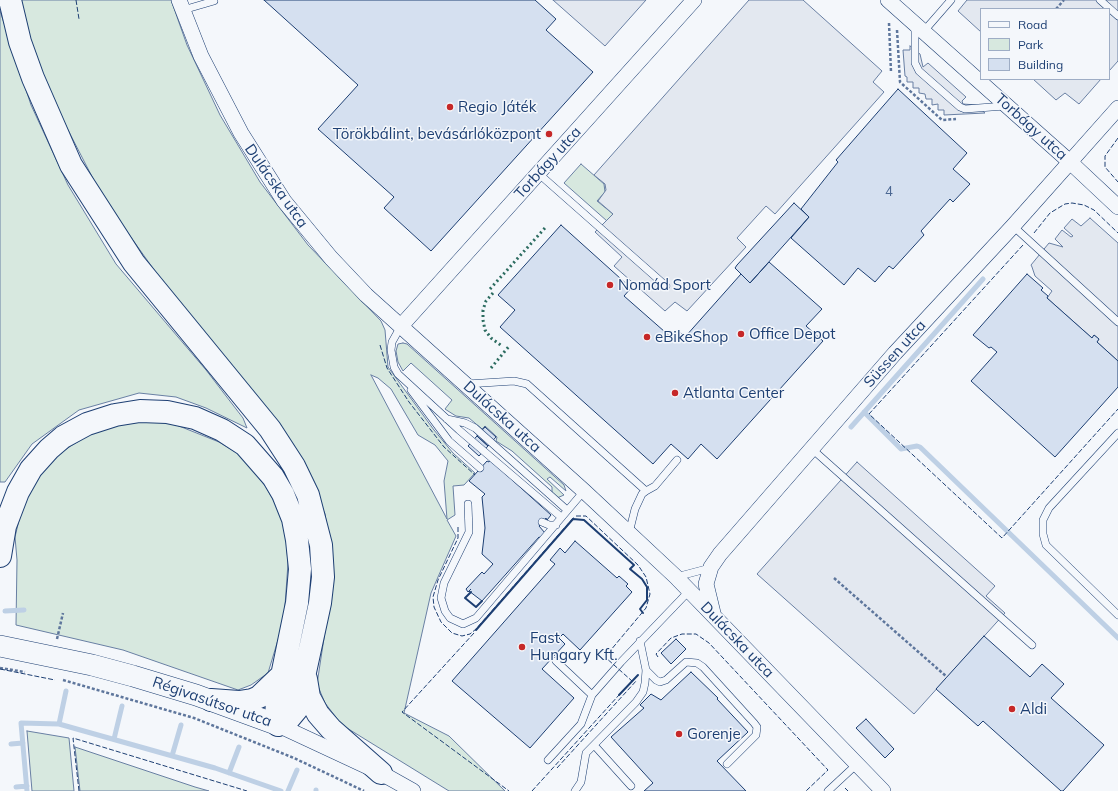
<!DOCTYPE html>
<meta charset="utf-8">
<style>
body{margin:0}
#map{position:relative;width:1118px;height:791px;overflow:hidden;background:#f4f7fb;font-family:Mulish,sans-serif}
canvas{display:block}
.legend{position:absolute;left:980px;top:8px;width:130px;height:72px;box-sizing:border-box;background:#f4f7fb;border:1px solid #9eadc5;margin:0;padding:5px 7px;list-style:none;font-size:12px;color:#1d3f73}
.legend li{display:flex;align-items:center;gap:8px;height:20px}
.legend b{width:20px;border:1px solid #9eadc5}
</style>
<div id="map">
<canvas width="1118" height="791"></canvas>
<ul class="legend">
<li><b style="height:5px;background:#f4f7fb"></b>Road</li>
<li><b style="height:11px;background:#d7e8df"></b>Park</li>
<li><b style="height:11px;background:#d5e0f0"></b>Building</li>
</ul>
</div>
<script>
const context = document.querySelector('canvas').getContext('2d');
context.lineJoin = 'round';
function paint(path, color) {
  context.fillStyle = color;
  context.fill(path, 'evenodd');
}
function poly(rows) {
  const path = new Path2D();
  for (const r of rows) {
    path.moveTo(r[0], r[1]);
    for (let i = 2; i < r.length; i += 2) path.lineTo(r[i], r[i + 1]);
  }
  return path;
}
function strokePath(path, color, width, dash) {
  context.strokeStyle = color;
  context.lineWidth = width;
  context.lineCap = dash ? 'butt' : 'round';
  context.setLineDash(dash || []);
  context.stroke(path);
}
function drawText(font, color, halo, rows, align = 'center') {
  context.font = font + ' Mulish,sans-serif';
  context.lineWidth = 3;
  context.setLineDash([]);
  context.textBaseline = 'middle';
  context.strokeStyle = halo;
  context.fillStyle = color;
  for (const [text, x, y, turn = 0] of rows) {
    context.save();
    context.translate(x, y);
    context.rotate((+turn || 0) * Math.PI / 180);
    context.textAlign = isNaN(turn) ? turn : align;
    if (halo) context.strokeText(text, 0, 0);
    context.fillText(text, 0, 0);
    context.restore();
  }
}
const green = poly([
 [15,0,171,0,187,45,220,115,260,182,308,245,381,321,385,330,388,367,434,430,453,453,475,473,464,485,453,486,455,515,447,520,456,536,431,593,404,713,449,736,505,791,449,791,342,725,325,703,317,684,326,625,333,568,325,514,306,469,162,281,103,198,50,95,15,0],
 [371,375,378,378,391,389,418,435,435,445,448,461,444,481,447,519,371,375],
 [0,11,31,105,68,185,116,264,206,370,243,418,247,428,206,408,176,397,139,393,79,410,32,444,5,482,0,482,0,11],
 [581,164,604,184,605,192,597,201,613,214,620,206,607,221,564,183,581,164],
 [403,343,407,344,564,485,566,491,550,477,547,479,564,495,557,498,552,494,552,487,512,451,496,441,497,437,485,426,482,429,469,418,456,416,448,411,445,409,452,400,411,363,403,371,398,362,396,351,398,344,403,343],
 [132,420,169,422,219,442,242,456,266,487,285,521,288,563,284,620,268,673,251,685,238,690,123,650,16,625,17,560,15,537,24,499,43,468,66,449,98,429,132,420],
 [27,731,69,738,74,791,32,791,27,731],
 [75,747,195,787,209,791,80,791,75,747]
]);
const parking = poly([
 [553,0,646,0,605,46,553,0],
 [749,0,803,0,882,71,873,82,884,92,775,214,766,206,737,238,746,247,687,311,675,302,665,311,614,266,622,257,595,232,613,214,598,201,606,190,605,184,594,175,749,0],
 [967,0,1118,0,1118,61,1109,71,1109,9,981,9,981,32,958,11,967,0],
 [910,46,920,54,923,67,928,63,966,97,962,101,963,104,976,105,985,113,944,115,944,110,938,110,938,104,932,105,932,99,926,99,925,94,919,93,919,88,913,88,913,82,907,82,907,77,905,76,903,50,910,50,910,46],
 [1033,79,1101,79,1079,104,1065,93,1056,100,1033,79],
 [1090,218,1118,243,1118,361,1097,342,1099,339,1094,335,1092,338,1047,298,1052,291,1035,276,1032,267,1031,265,1049,243,1063,247,1055,239,1062,230,1071,237,1073,236,1064,228,1072,219,1081,226,1090,218],
 [857,462,995,586,986,596,1005,613,914,714,757,574,857,462]
]);
const stream = poly([
 [864,412,901,449,917,446,920,447,1118,638],
 [851,427,983,279],
 [5,611,24,610],
 [59,724,66,691],
 [114,739,122,706],
 [11,744,23,743],
 [172,756,181,725],
 [229,773,239,747],
 [16,787,27,786],
 [27,791,21,723,59,724,215,768,281,791],
 [288,791,297,770],
 [316,791,316,790]
]);
const building = poly([
 [264,0,535,0,556,19,546,30,593,72,431,251,384,208,394,197,318,129,358,85,264,0],
 [898,89,967,153,953,169,970,184,953,202,950,199,921,231,924,235,893,269,889,266,875,282,858,268,844,285,791,238,809,217,801,209,838,162,836,160,898,89],
 [794,203,809,217,750,283,735,268,737,265,794,203],
 [561,225,631,288,624,296,673,339,680,332,685,337,741,274,750,283,769,262,822,309,806,326,823,341,717,459,701,444,688,459,671,444,653,464,500,327,515,310,498,295,561,225],
 [1027,274,1043,288,1041,290,1048,296,1047,298,1092,338,1094,335,1099,339,1097,342,1118,361,1118,387,1055,457,971,381,997,352,991,347,989,348,973,335,1027,274],
 [485,427,496,437,488,446,477,436,485,427],
 [477,436,488,446,479,456,468,446,477,436],
 [490,460,551,515,547,520,546,518,539,526,545,533,541,538,539,537,482,601,469,591,471,589,468,592,466,589,482,572,484,574,493,564,482,554,485,528,482,497,485,494,469,481,487,461,489,462,490,460],
 [575,541,617,578,619,576,628,584,626,586,632,592,580,650,563,634,559,638,565,644,542,669,574,698,530,748,452,681,555,564,550,560,560,548,565,553,575,541],
 [984,636,1030,677,1042,664,1064,684,1051,698,1104,745,1063,791,1061,791,983,721,978,726,936,689,984,636],
 [676,639,686,649,671,664,661,653,676,639],
 [691,672,718,698,717,699,748,732,717,761,746,791,644,791,653,783,611,737,644,708,640,705,651,694,661,700,691,672],
 [866,719,894,749,885,758,856,728,866,719]
]);
const path = poly([
 [1056,9,1064,0],
 [889,23,891,72],
 [897,30,900,82,942,120,956,119],
 [834,578,947,677],
 [57,639,63,613],
 [0,668,25,672],
 [63,680,194,718,294,758,364,791]
]);
const lane = poly([
 [1100,0,1118,16],
 [183,10,214,1],
 [915,25,915,63,919,71,960,107,965,109,1005,106],
 [924,31,951,0],
 [539,174,666,286],
 [1013,226,1118,322],
 [401,326,392,342,391,350,394,367,398,374,459,430,561,517],
 [467,384,514,381,527,384,646,491,642,494,635,509,629,533],
 [411,390,449,441,480,468],
 [447,419,465,423,475,428,567,510],
 [1118,433,1049,508,1043,520,1043,534,1046,545,1118,615],
 [812,449,1032,645],
 [646,491,655,486,677,460],
 [468,504,469,532,444,583,441,598,445,611,450,618,463,624,476,618,584,491],
 [542,522,549,525,556,525],
 [676,577,710,568],
 [556,661,592,695],
 [646,670,656,680,660,682,666,680,686,662,697,663,703,667,754,723,757,727,756,735,727,764],
 [594,745,631,786],
 [548,760,581,724,592,695,621,662,689,591],
 [575,791,581,782,586,753,636,702,643,692,645,683,646,670,640,641],
 [828,791,857,764]
]);
const street = poly([
 [179,0,201,56,241,133,284,201,331,258,366,295,584,491,676,577,883,791],
 [888,0,1070,162,1118,207],
 [401,326,694,0],
 [713,613,706,584,711,567,720,554,895,353,1013,226,1118,108],
 [278,725,381,773,413,791]
]);
const secondary = poly([
 [0,646,92,665,133,676,196,695,278,725]
]);
const highway = poly([
 [0,556,5,526,18,492,31,469,49,449,63,437,87,424,115,415,140,411,167,412,195,418,222,430,245,445,273,477,283,494,293,519,297,540,300,569,297,603,277,700,276,719,278,725,287,721,297,709,320,603,323,577,321,545,308,495,294,466,270,429,134,263,71,165,33,78,20,42,10,0],
 [306,679,309,697,318,714,331,729,381,773],
 [211,700,239,702,252,700,259,697,282,675]
]);
const hedge = poly([
 [490,289,545,228],
 [493,293,486,301,483,310,483,320,485,330,491,338,502,346],
 [491,368,510,345]
]);
const fence = poly([
 [76,0,79,19],
 [1118,138,1105,156,1105,167,1118,182],
 [1034,233,1050,213,1065,204,1072,203,1084,205,1094,210,1118,233],
 [1023,245,869,414,1002,538,1118,409],
 [380,345,387,368,409,402,444,447,475,475],
 [576,516,586,516,638,565,646,577,650,594,646,608,605,657,632,681],
 [458,527,458,538,438,580,433,597,434,607,441,622,452,633,462,636,470,634,476,629,574,517],
 [474,633,402,712,509,791],
 [658,657,656,654,671,638,682,634,696,634,709,643,828,770,806,791],
 [0,669,55,680],
 [557,768,637,680],
 [845,788,848,791],
 [79,791,73,738,247,791],
 [532,791,619,695]
]);
const wall = poly([
 [471,592,465,598,476,607,482,601],
 [476,630,573,519,584,520,634,565,630,569,642,579,647,587,647,600,640,609,643,613],
 [619,695,638,675]
]);
const markers = [
 [450,107,4,"#c62828"],
 [549,134,4,"#c62828"],
 [610,285,4,"#c62828"],
 [741,334,4,"#c62828"],
 [647,337,4,"#c62828"],
 [675,393,4,"#c62828"],
 [522,647,4,"#c62828"],
 [1012,709,4,"#c62828"],
 [679,734,4,"#c62828"]
];
const numberNames = [
 ["4",889,192]
];
const poiNames = [
 ["Regio Játék",458,107],
 ["Törökbálint, bevásárlóközpont",541,134,"right"],
 ["Nomád Sport",618,285],
 ["Office Depot",749,334],
 ["eBikeShop",655,337],
 ["Atlanta Center",683,393],
 ["Fast",530,638],
 ["Hungary Kft.",530,655],
 ["Aldi",1020,709],
 ["Gorenje",687,734]
];
const streetNames = [
 ["Torbágy utca",1031,127,42],
 ["Torbágy utca",548,163,-48],
 ["Dulácska utca",276,186,55],
 ["Süssen utca",895,354,-48],
 ["Dulácska utca",502,417,42],
 ["Dulácska utca",737,640,46],
 ["Régivasútsor utca",212,702,19]
];
paint(green, '#d7e8df');
strokePath(green, '#687fa3', 1);
paint(parking, '#e3e8f0');
strokePath(parking, '#687fa3', 1);
strokePath(stream, '#bed0e5', 5);
paint(building, '#d5e0f0');
strokePath(building, '#1d3f73', 1);
strokePath(lane, '#1d3f73', 8);
strokePath(street, '#1d3f73', 16);
strokePath(secondary, '#1d3f73', 22);
strokePath(highway, '#1d3f73', 24);
strokePath(path, '#5e769c', 2.5, [3, 2]);
strokePath(lane, '#f4f7fb', 7);
strokePath(street, '#f4f7fb', 15);
strokePath(secondary, '#f4f7fb', 21);
strokePath(highway, '#f4f7fb', 22);
strokePath(hedge, '#2c6c60', 3, [2, 3]);
strokePath(fence, '#1d3f73', 1, [5, 2]);
strokePath(wall, '#1d3f73', 2);
for (const [x, y, r, color] of markers) {
  const dot = new Path2D();
  dot.arc(x, y, r, 0, 2 * Math.PI);
  context.fillStyle = color;
  context.fill(dot);
  strokePath(dot, '#f4f7fb', 1.5);
}
drawText('13px', '#4b6792', null, numberNames);
drawText('15px', '#1d3f73', '#f4f7fb', poiNames, 'left');
drawText('15px', '#1d3f73', '#f4f7fb', streetNames);
</script>
